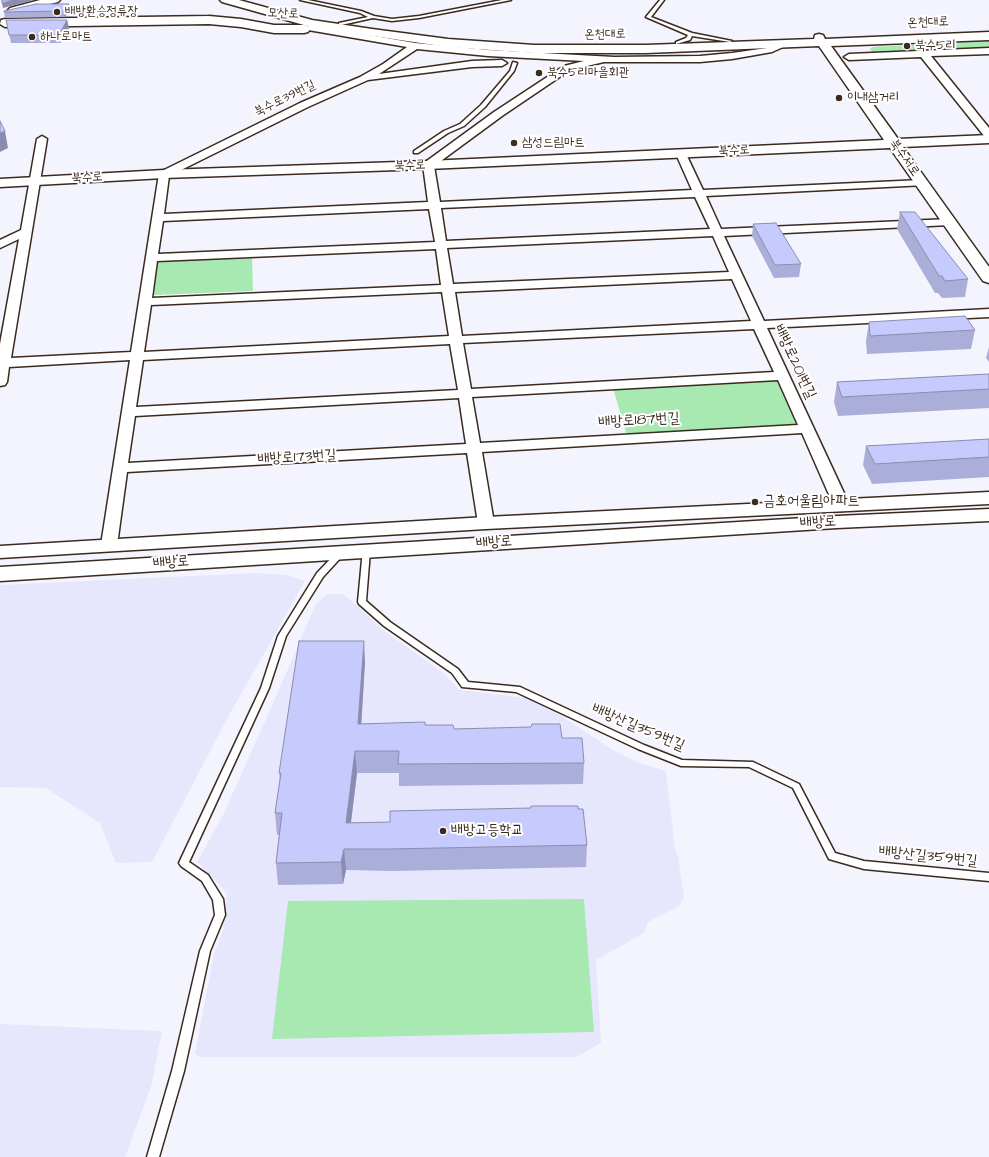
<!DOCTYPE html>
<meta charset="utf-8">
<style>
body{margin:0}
canvas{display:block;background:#f4f4fe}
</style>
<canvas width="989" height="1157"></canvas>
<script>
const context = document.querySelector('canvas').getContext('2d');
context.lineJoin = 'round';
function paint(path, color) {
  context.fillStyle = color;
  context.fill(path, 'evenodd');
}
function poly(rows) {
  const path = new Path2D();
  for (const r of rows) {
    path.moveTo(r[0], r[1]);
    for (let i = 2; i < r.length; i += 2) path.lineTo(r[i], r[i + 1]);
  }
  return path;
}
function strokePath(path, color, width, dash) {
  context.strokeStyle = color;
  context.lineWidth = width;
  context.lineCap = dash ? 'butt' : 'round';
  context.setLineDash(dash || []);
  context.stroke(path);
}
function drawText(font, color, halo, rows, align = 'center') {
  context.font = font + ' "Architects Daughter","Poor Story",sans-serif';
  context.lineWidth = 4;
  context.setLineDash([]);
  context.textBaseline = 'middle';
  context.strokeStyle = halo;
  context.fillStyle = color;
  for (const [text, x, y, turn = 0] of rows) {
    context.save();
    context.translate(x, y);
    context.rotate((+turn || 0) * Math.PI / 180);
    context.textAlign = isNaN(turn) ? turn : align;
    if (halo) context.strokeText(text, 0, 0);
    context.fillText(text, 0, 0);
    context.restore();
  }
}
const built = poly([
 [256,573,287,575,305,581,228,717,152,862,116,863,100,823,46,788,0,787,0,585],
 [327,594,343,594,359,607,379,627,442,672,460,690,527,698,548,707,613,750,639,763,666,771,675,849,678,857,684,897,679,906,648,922,644,933,596,960,601,1043,576,1057,199,1057,195,1053,214,954,223,930,227,893,197,862,224,813,271,708,316,604],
 [0,1024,162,1031,151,1087,125,1157,0,1157]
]);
const green = poly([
 [989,41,989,49,877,54,873,53,870,49,872,47],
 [252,257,253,291,154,295,158,260],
 [787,378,810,428,628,439,613,388],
 [584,899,594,1032,272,1039,288,901]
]);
const service = poly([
 [300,0,308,0,361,11,374,16,392,19,419,16,502,0,511,0,419,18,392,21,373,18,341,25,339,24,339,23,368,17,360,13,300,0],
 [660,0,664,0,651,17,692,33,732,41,730,42,692,36,690,40,676,44,676,42,686,38,688,35,646,17,660,0],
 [513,62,517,63,514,71,485,107,464,126,448,133,418,153,414,153,414,151,444,131,460,124,481,105,510,71,513,62],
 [363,549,369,549,370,551,366,601,390,622,458,669,468,682,520,687,644,745,682,760,753,762,799,784,835,853,864,861,989,873,989,881,864,869,829,859,793,788,749,767,681,766,638,749,516,692,462,687,452,673,384,626,359,604,358,602,363,549],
 [338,551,341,551,345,553,323,577,286,636,269,688,189,862,208,875,223,899,225,915,210,951,184,1071,159,1157,147,1157,172,1071,200,951,215,915,213,900,202,881,181,866,179,863,261,688,278,636,317,573,338,551]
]);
const minor = poly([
 [311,25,415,43,488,50,614,57,700,56,732,53,767,48,780,42,783,43,785,45,783,47,772,52,732,59,700,62,604,62,570,70,502,116,434,166,440,202,692,190,676,154,681,151,686,154,703,190,922,180,926,181,928,183,926,185,706,196,721,229,950,219,954,220,956,222,954,224,950,225,724,236,764,321,989,309,989,317,767,328,850,506,847,509,842,511,837,509,834,506,802,433,482,452,494,523,491,526,486,528,481,526,478,523,467,453,127,472,117,545,115,548,109,550,103,548,101,545,130,360,9,367,7,382,5,385,0,386,0,344,19,239,0,248,0,240,21,230,37,139,42,136,47,139,11,358,131,352,159,174,160,172,300,103,360,77,383,64,407,47,308,30,306,28,311,25],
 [417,49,488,56,584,61,564,66,494,112,424,163,423,165,428,202,164,214,169,176,308,107,368,80,472,67,502,66,507,63,502,60,472,61,379,74,417,49],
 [695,197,710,229,446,241,441,208,695,197],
 [429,209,435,242,158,254,163,221,429,209],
 [713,236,729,272,453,284,447,248,713,236],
 [436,249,441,285,152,298,157,261,436,249],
 [732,279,751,321,462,336,455,292,732,279],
 [442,292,449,336,144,352,151,305,442,292],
 [754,329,774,372,471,389,463,343,754,329],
 [450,344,458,390,136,407,143,360,450,344],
 [778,380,798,425,480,443,472,397,778,380],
 [459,398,466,444,128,463,135,416,459,398],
 [989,48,989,54,931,56,989,128,989,138,985,137,921,57,849,60,844,57,849,54,989,48]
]);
const tertiary = poly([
 [40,0,60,0,58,2,14,13,10,12,8,10,10,8,40,0],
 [220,0,239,0,312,20,372,29,448,39,534,45,646,45,814,39,815,35,819,34,823,35,825,39,989,32,989,40,831,46,898,139,989,135,989,143,903,147,989,267,989,283,983,281,890,148,428,169,164,178,0,187,0,179,164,170,428,161,884,140,819,46,646,53,534,53,448,47,311,27,222,2,220,0],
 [209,16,241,19,274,25,304,25,308,26,310,29,308,32,304,33,274,33,241,27,209,24,5,27,0,24,1,20,5,19,209,16],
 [989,492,989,504,486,529,0,558,0,546,486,517,989,492],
 [989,509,989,521,837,528,0,581,0,567,837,516,989,509]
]);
const wall = poly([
 [69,4,70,10,65,17,5,18,4,11],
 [6,20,67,20,69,28,60,43,11,43],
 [900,212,968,279,965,297,942,298,938,293,935,293,897,229],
 [753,224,801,264,799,277,774,278,752,236],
 [869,322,975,330,971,349,867,354,866,341],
 [989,347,989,362,986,358],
 [989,374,989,408,838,416,834,402,837,382],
 [989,439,989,477,872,484,863,465,866,446],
 [365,662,361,724,425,725,454,729,562,738,584,763,583,784,399,786,399,773,357,773,351,823,390,822,578,809,587,845,586,867,392,871,346,870,343,884,278,885,276,863,279,835,277,835,275,813,280,780,279,773]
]);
const shadedWall = poly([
 [14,0,31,0,31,1,3,8,2,3],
 [69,4,70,10,65,17,64,11],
 [67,20,69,28,60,43,59,35],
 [5,131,8,148,0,152,0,133],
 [364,641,365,662,360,745,358,724],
 [355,751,357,773,348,845,346,823],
 [344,849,346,870,343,884,341,862]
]);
const building = poly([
 [2,0,14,0,2,3,2,0],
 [36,4,69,4,64,11,4,12,4,11,36,4],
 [6,20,67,20,59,35,9,35,6,20],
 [0,121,5,131,0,133,0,121],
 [900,212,915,212,968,279,945,281,942,276,939,276,900,212],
 [776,223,801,264,775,265,753,224,776,223],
 [965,316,975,330,870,336,869,322,965,316],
 [989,374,989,389,842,397,837,382,989,374],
 [989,439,989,457,875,464,866,446,989,439],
 [299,641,364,641,358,724,425,722,425,725,453,725,454,729,531,727,532,724,560,724,562,738,582,738,584,763,398,764,399,751,355,751,346,823,390,822,390,811,531,808,531,806,578,806,578,809,583,809,587,845,390,849,344,849,341,862,276,863,282,813,275,813,281,773,279,773,299,641]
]);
const markers = [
 [57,12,4,"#3b2a1e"],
 [32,37,4,"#3b2a1e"],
 [907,46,4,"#3b2a1e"],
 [539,73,4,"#3b2a1e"],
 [839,98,4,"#3b2a1e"],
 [514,143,4,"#3b2a1e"],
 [755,502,4,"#3b2a1e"],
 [443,831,4,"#3b2a1e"]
];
const farPoinames = [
 ["배방환승정류장",65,12],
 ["하나로마트",40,37],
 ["북수5리",915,46],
 ["북수5리마을회관",547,73],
 ["이내삼거리",847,98],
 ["삼성드림마트",522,143]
];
const farStreetnames = [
 ["모산로",283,14,2],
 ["온천대로",928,23,-2],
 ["온천대로",605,35,-1],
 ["북수로39번길",285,99,-26],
 ["북수로",734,151,-3],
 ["북수서로",904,158,55],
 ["북수로",410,166,-2],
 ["북수로",87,178,-3]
];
const streetNames = [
 ["배방로201번길",794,362,65],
 ["배방로187번길",639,421,-3],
 ["배방로173번길",297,458,-3],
 ["배방로",818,523,-3],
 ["배방로",494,543,-4],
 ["배방로",171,563,-4],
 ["배방산길359번길",638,728,23],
 ["배방산길359번길",928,857,6]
];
const poiNames = [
 ["금호어울림아파트",763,502],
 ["배방고등학교",451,831]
];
paint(built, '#e6e7fd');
paint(green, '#a8e9b2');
strokePath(service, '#3b2a1e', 3);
strokePath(minor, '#3b2a1e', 3);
strokePath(tertiary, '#3b2a1e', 3);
paint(service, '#fff');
paint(minor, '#fff');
paint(tertiary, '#fff');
paint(wall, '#aaaed9');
paint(shadedWall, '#8b8db0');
paint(building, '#c6cafc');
strokePath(building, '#8b8db0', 1);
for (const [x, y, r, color] of markers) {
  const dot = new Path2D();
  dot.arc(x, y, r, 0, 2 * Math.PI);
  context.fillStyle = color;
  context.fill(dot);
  strokePath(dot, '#fff', 1.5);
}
drawText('13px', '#3b2a1e', '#fff', farPoinames, 'left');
drawText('13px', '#3b2a1e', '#fff', farStreetnames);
drawText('15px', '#3b2a1e', '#fff', streetNames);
drawText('15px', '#3b2a1e', '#fff', poiNames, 'left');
</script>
